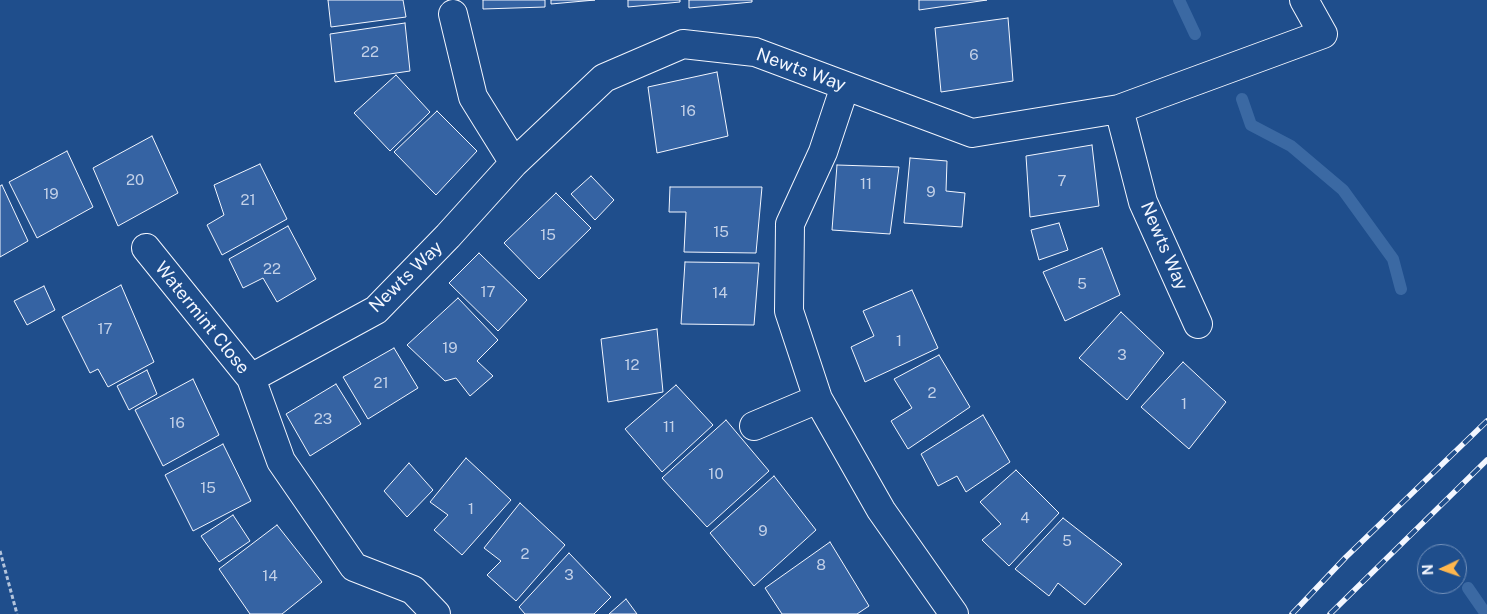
<!DOCTYPE html>
<style>
body{margin:0}
#map{position:relative;width:1487px;height:614px;overflow:hidden;background:#1f4e8c;font-family:"Public Sans",sans-serif}
canvas{display:block}
.north{position:absolute;left:1417px;top:544px;width:50px;height:50px;box-sizing:border-box;background:#1f4e8c;border:1px solid #7391ba;border-radius:50%;rotate:267deg;font-size:14px;font-weight:700;line-height:20px;text-align:center;color:#f2f6ff}
.north::after{content:'';display:block;margin:auto;width:18px;height:22px;background:#ffb74d;clip-path:polygon(50% 0,100% 100%,50% 72%,0 100%)}
</style>
<div id="map">
<canvas width="1487" height="614"></canvas>
<div class="north">N</div>
</div>
<script>
const context = document.querySelector('canvas').getContext('2d');
context.lineJoin = 'round';
function poly(rows) {
  const path = new Path2D();
  for (const r of rows) {
    path.moveTo(r[0], r[1]);
    for (let i = 2; i < r.length; i += 2) path.lineTo(r[i], r[i + 1]);
  }
  return path;
}
function strokePath(path, color, width, dash) {
  context.strokeStyle = color;
  context.lineWidth = width;
  context.lineCap = dash ? 'butt' : 'round';
  context.setLineDash(dash || []);
  context.stroke(path);
}
function paint(path, color) {
  context.fillStyle = color;
  context.fill(path, 'evenodd');
}
function drawText(font, color, halo, rows, align = 'center') {
  context.font = font + ' "Public Sans",sans-serif';
  context.lineWidth = 4;
  context.setLineDash([]);
  context.textBaseline = 'middle';
  context.strokeStyle = halo;
  context.fillStyle = color;
  for (const [text, x, y, turn = 0] of rows) {
    context.save();
    context.translate(x, y);
    context.rotate((+turn || 0) * Math.PI / 180);
    context.textAlign = isNaN(turn) ? turn : align;
    if (halo) context.strokeText(text, 0, 0);
    context.fillText(text, 0, 0);
    context.restore();
  }
}
const stream = poly([
 [1179,0,1195,34],
 [1242,99,1251,125,1291,146,1343,190,1393,259,1401,289],
 [1468,588,1486,614]
]);
const building = poly([
 [328,0,403,0,406,17,331,27,328,0],
 [483,0,545,0,545,7,483,9,483,0],
 [551,0,595,0,551,4,551,0],
 [628,0,680,0,680,2,628,7,628,0],
 [689,0,752,0,752,2,689,8,689,0],
 [919,0,987,0,919,10,919,0],
 [1008,18,1013,81,941,92,935,28,1008,18],
 [405,23,410,71,335,82,330,34,405,23],
 [717,72,728,136,657,153,648,87,717,72],
 [396,75,430,112,390,151,354,113,396,75],
 [437,111,477,151,436,195,394,152,437,111],
 [152,136,178,193,118,226,93,168,152,136],
 [1092,145,1099,206,1030,217,1026,156,1092,145],
 [67,151,93,207,37,238,9,182,67,151],
 [910,158,947,161,946,191,965,193,962,227,904,223,910,158],
 [260,164,287,219,222,255,207,225,224,215,214,185,260,164],
 [837,165,899,167,890,234,832,230,837,165],
 [591,176,614,200,595,220,571,194,591,176],
 [2,185,28,241,0,257,0,186,2,185],
 [670,187,762,187,756,253,684,252,686,212,669,212,670,187],
 [556,193,591,228,539,279,504,243,556,193],
 [1059,223,1068,250,1039,260,1031,230,1059,223],
 [288,226,316,279,277,302,263,278,243,288,229,259,288,226],
 [1102,248,1120,295,1065,321,1043,272,1102,248],
 [479,253,527,300,498,331,449,283,479,253],
 [685,262,759,263,754,325,681,324,685,262],
 [121,285,154,362,108,387,98,369,90,373,62,317,121,285],
 [44,286,55,310,27,325,14,301,44,286],
 [912,290,938,348,865,382,851,347,874,336,863,311,912,290],
 [458,298,498,340,477,361,493,376,470,396,456,378,445,381,407,345,458,298],
 [1121,312,1164,353,1127,400,1079,358,1121,312],
 [657,329,663,392,608,402,601,339,657,329],
 [394,348,418,388,368,419,343,377,394,348],
 [939,355,970,407,908,449,891,421,912,408,894,379,939,355],
 [1183,362,1226,402,1189,449,1141,407,1183,362],
 [147,370,157,394,129,410,117,386,147,370],
 [193,379,219,435,163,466,135,410,193,379],
 [336,384,361,424,310,456,286,414,336,384],
 [676,385,713,425,662,472,625,429,676,385],
 [983,415,1010,462,966,492,957,476,938,486,921,454,983,415],
 [726,420,769,471,707,527,662,478,726,420],
 [223,444,251,501,193,531,165,475,223,444],
 [466,458,511,500,462,555,434,530,448,515,430,502,466,458],
 [409,463,433,490,407,517,384,491,409,463],
 [1016,470,1059,513,1009,566,982,540,1001,524,980,502,1016,470],
 [774,476,816,530,754,586,710,533,774,476],
 [520,503,565,545,516,601,487,575,501,561,484,548,520,503],
 [233,515,250,541,219,562,201,536,233,515],
 [1063,518,1122,564,1085,605,1058,583,1049,596,1015,569,1063,518],
 [277,525,322,582,282,614,250,614,219,569,277,525],
 [830,542,869,606,857,614,782,614,765,588,830,542],
 [569,553,611,597,594,614,525,614,519,607,569,553],
 [626,599,637,614,609,614,626,599]
]);
const path = poly([
 [0,551,17,614]
]);
const minor = poly([
 [453,14,473,97,514,163],
 [845,86,823,152,790,224,789,311,818,399,881,510,954,614],
 [1119,109,1143,202,1198,324],
 [146,248,251,378,281,461,354,567,413,590,436,614],
 [251,378,376,310,448,236,514,163,604,78,683,44,755,52,972,133,1119,109,1323,34,1304,0],
 [754,426,818,399]
]);
const rail = poly([
 [1292,614,1346,557,1487,421],
 [1330,614,1487,460]
]);
const numberNames = [
 ["22",370,52],
 ["6",974,55],
 ["16",688,111],
 ["20",135,180],
 ["7",1062,181],
 ["11",866,184],
 ["9",931,192],
 ["19",51,194],
 ["21",248,200],
 ["15",721,232],
 ["15",548,235],
 ["22",272,269],
 ["5",1082,284],
 ["17",488,292],
 ["14",720,293],
 ["17",105,329],
 ["1",899,341],
 ["19",450,348],
 ["3",1122,355],
 ["12",632,365],
 ["21",381,383],
 ["2",932,393],
 ["1",1184,404],
 ["23",323,419],
 ["16",177,423],
 ["11",669,427],
 ["10",716,474],
 ["15",208,488],
 ["1",471,509],
 ["4",1025,518],
 ["9",763,531],
 ["5",1067,541],
 ["2",525,554],
 ["8",821,565],
 ["3",569,575],
 ["14",270,576]
];
const streetNames = [
 ["Newts Way",801,70,20],
 ["Newts Way",1164,246,67],
 ["Newts Way",406,277,-44],
 ["Watermint Close",202,318,51]
];
strokePath(stream, '#3b69a3', 12);
paint(building, '#3563a3');
strokePath(building, '#f2f6ff', 1);
strokePath(minor, '#f2f6ff', 30);
strokePath(path, '#b3c4dc', 3, [4, 2.5]);
strokePath(minor, '#1f4e8c', 28);
strokePath(rail, '#f2f6ff', 5.5);
strokePath(rail, '#1f4e8c', 4, [11]);
drawText('15px', '#c3d1e8', null, numberNames);
drawText('18px', '#f2f6ff', '#1f4e8c', streetNames);
</script>
